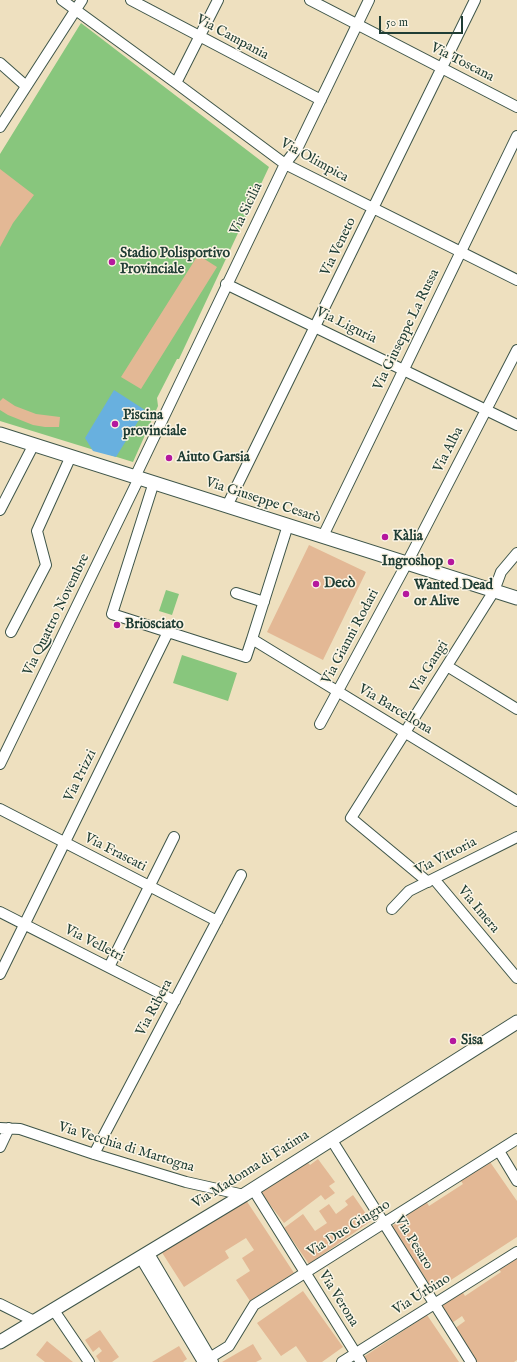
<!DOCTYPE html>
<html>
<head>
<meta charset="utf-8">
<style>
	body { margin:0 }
	#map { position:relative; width:517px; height:1362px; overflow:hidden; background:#eee0bf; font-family:"IM FELL English",serif }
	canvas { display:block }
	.scale { position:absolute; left:379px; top:16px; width:84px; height:18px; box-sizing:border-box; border:2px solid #1f3d34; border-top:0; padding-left:5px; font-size:12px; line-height:14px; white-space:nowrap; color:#1f3d34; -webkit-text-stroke:3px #fcf5e5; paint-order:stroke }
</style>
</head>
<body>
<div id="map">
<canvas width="517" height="1362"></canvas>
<div class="scale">50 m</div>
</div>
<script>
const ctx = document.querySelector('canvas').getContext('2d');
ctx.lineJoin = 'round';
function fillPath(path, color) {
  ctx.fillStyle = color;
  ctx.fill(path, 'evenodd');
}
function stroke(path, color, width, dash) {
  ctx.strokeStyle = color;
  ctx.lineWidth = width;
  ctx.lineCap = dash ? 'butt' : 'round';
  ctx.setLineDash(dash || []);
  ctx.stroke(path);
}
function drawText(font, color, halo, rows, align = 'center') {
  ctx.font = font + ' "IM FELL English",serif';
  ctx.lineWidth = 3;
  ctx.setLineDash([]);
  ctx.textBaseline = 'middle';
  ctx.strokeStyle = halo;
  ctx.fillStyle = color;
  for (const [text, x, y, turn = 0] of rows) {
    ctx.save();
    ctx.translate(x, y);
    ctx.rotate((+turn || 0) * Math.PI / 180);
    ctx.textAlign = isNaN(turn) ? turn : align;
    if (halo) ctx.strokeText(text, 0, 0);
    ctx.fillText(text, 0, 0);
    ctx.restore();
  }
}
fillPath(new Path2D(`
	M81,23l188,144 -90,192h-2l-20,39 1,8 -25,56 -133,-41v-267z
	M166,590l13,4 -7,21 -13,-4z
	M182,655l55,18 -9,28 -55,-18z`), '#88c67d');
fillPath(new Path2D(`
	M114,390l31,20 -29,47 -23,-6 -8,-13z`), '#68b0df');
fillPath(new Path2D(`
	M0,169l34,26 -21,28 -13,24z
	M198,255l19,12 -76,122 -20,-12z
	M3,398l12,8 21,8 24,3 -1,10h-14l-12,-2 -25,-10 -8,-5v-9z
	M309,545l57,27 -43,88 -56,-28z
	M318,1159l17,23 -6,4 6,7 -10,7 -4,-5 -37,28 -23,-30 45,-32 4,4z
	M488,1159l29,42v36l-83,54 -43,-64 35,-26 3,5 34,-22 -4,-6z
	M353,1195l18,26 -62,43 -25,-36 19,-14 12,17 12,-8 -8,-12 10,-7 7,10 12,-9 -3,-4z
	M244,1197l50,76 -44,28 -14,-21 14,-9 -8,-13 12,-8 -8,-12 -21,13 4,7 -45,29 -23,-36z
	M517,1254v106l-3,2h-37l-23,-33 11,-8 -3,-5 -10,7 -12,-17 22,-15 3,5 36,-24 -3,-4z
	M303,1291l40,56 -21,15h-15l-11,-16 -15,10 -24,-33z
	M427,1315l32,47h-94l-3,-4z
	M100,1330l19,27 -7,5h-12l-4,-6 6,-5 -3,-4 -6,5 -8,-12z
	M47,1341l26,21h-28l-9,-7z
	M253,1344l9,15 -6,3h-34z
	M179,1346l8,13 -4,3h-31z`), '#e3b895');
const minor = new Path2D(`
	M62,0l114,83 109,81 232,116
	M131,0l190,100
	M310,0l207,107
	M0,63l26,23
	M176,83l42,-83
	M0,127l82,-127
	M226,284l291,141
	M135,477l150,-313 13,-17 71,-147
	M154,482l-42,132 134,43 6,-18
	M227,506l248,-506
	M0,510l34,-66
	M288,525l-36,114 265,162
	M323,536l194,-400
	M236,593l28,9
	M11,632l35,-67 -9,-34 34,-75
	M447,666l70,43
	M320,724l87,-161 110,-213
	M0,764l139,-286
	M0,809l217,112
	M434,879l83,99
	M428,882l-77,-64 143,-227 7,-19 16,-19
	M392,909l17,-18 108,-54
	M0,912l175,89
	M109,967l65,-130
	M0,974l168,-342
	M0,1128l20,1 74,25 92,28 58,13
	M331,1139l140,223
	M0,1147l9,-19
	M499,1151l18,30
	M94,1154l147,-279
	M253,1189l108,173
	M148,1252l65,110
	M140,1257l63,105
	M0,1304l34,17
	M53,1309l36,53
	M203,1362l26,-16 25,-41 263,-166
	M342,1362l175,-110`);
const tertiary = new Path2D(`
	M0,434l517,164
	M0,1342l244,-147 273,-173`);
stroke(minor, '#3e5549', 12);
stroke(tertiary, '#3e5549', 15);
stroke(minor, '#fff', 10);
stroke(tertiary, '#fff', 13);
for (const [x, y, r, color] of [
	[112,262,4,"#b5179e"],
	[115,424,4,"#b5179e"],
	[169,458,4,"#b5179e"],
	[385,537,4,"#b5179e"],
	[451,562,4,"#b5179e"],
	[316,584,4,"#b5179e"],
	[406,594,4,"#b5179e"],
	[117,625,4,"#b5179e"],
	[453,1041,4,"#b5179e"]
]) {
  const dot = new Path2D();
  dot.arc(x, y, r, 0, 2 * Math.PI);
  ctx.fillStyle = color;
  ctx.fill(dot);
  stroke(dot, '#fcf5e5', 1.5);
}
drawText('14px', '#1f3d34', '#fcf5e5', [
	["Via Campania",232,38,28],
	["Via Toscana",462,63,27],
	["Via Olimpica",314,161,29],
	["Via Sicilia",247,209,-64],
	["Via Veneto",339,247,-64],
	["Via Liguria",346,326,26],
	["Via Giuseppe La Russa",407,330,-64],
	["Via Alba",449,450,-63],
	["Via Giuseppe Cesarò",263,501,18],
	["Via Quattro Novembre",57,615,-64],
	["Via Gianni Rodari",351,637,-62],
	["Via Gangi",430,667,-58],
	["Via Barcellona",395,710,31],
	["Via Prizzi",81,776,-64],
	["Via Frascati",115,853,27],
	["Via Vittoria",446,857,-27],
	["Via Imera",478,910,50],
	["Via Velletri",94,944,27],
	["Via Ribera",155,1008,-62],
	["Via Vecchia di Martogna",126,1148,17],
	["Via Madonna di Fatima",251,1170,-32],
	["Via Due Giugno",349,1229,-32],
	["Via Pesaro",413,1243,58],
	["Via Urbino",422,1295,-32],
	["Via Verona",338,1299,58]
]);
drawText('bold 14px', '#1f3d34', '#fcf5e5', [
	["Stadio Polisportivo",120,254],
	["Provinciale",120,270],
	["Piscina",123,416],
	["provinciale",123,432],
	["Aiuto Garsia",177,458],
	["Kàlia",393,537],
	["Ingroshop",443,562,"right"],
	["Decò",324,584],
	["Wanted Dead",414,586],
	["or Alive",414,602],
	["Briosciato",125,625],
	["Sisa",461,1041]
], 'left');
</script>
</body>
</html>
